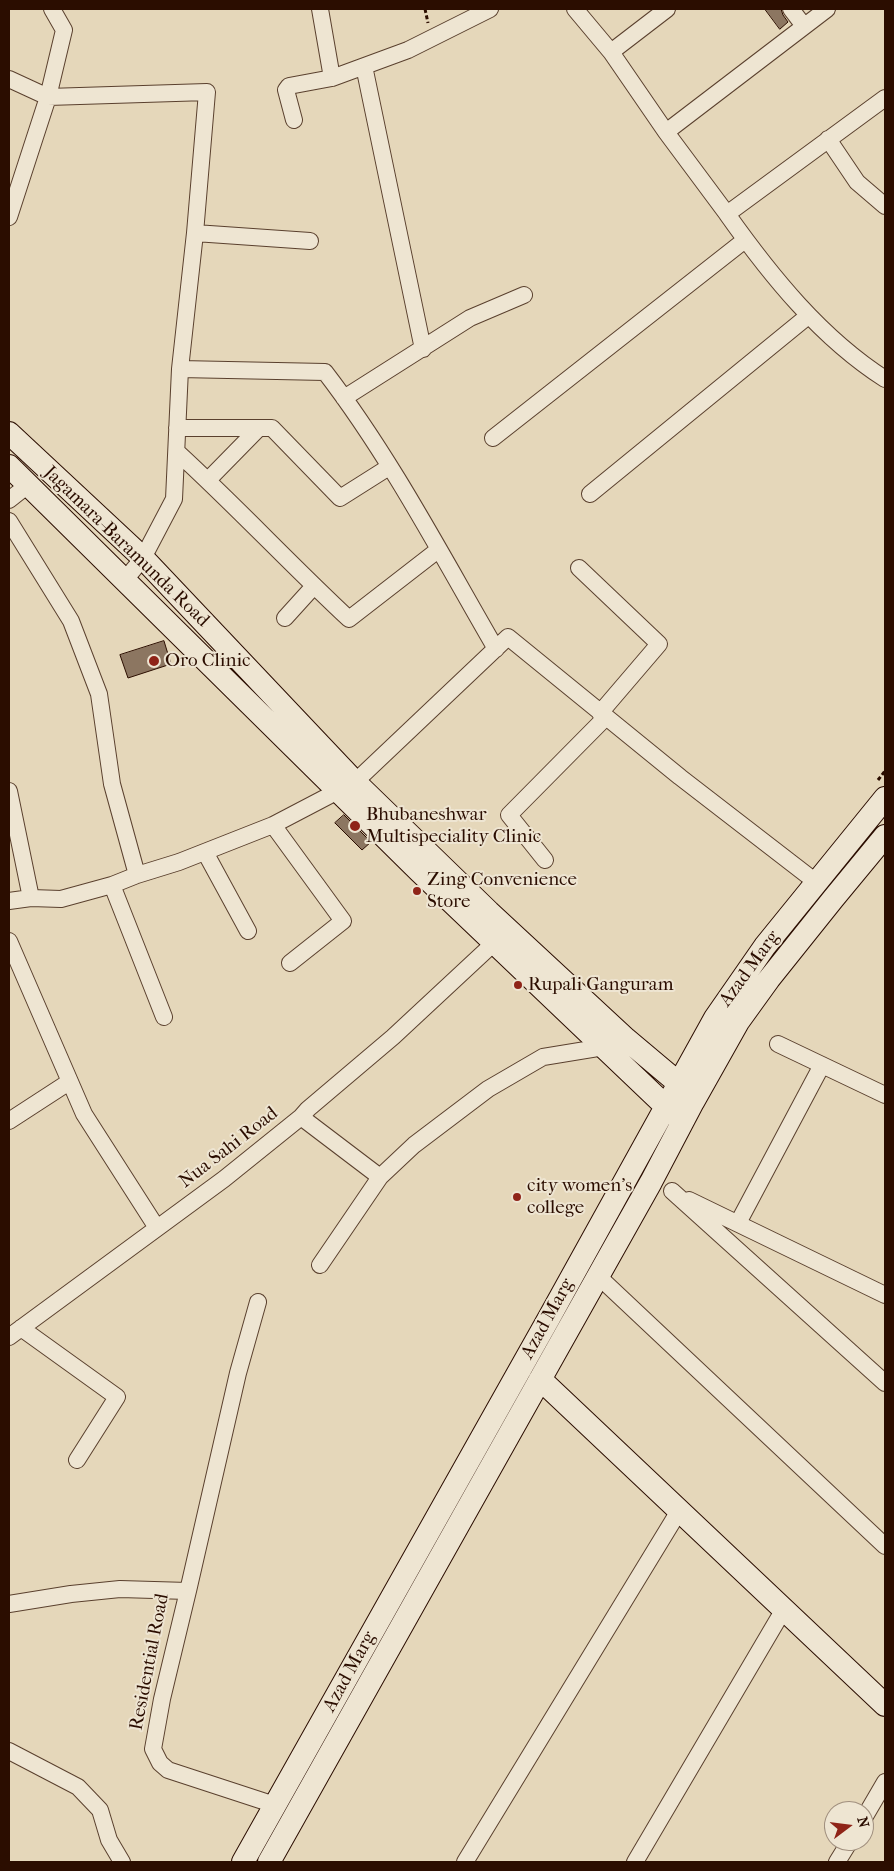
<!DOCTYPE html>
<html>
<head>
<meta charset="utf-8">
<style>
	body { margin:0 }
	#map { position:relative; width:894px; height:1871px; overflow:hidden; background:#e5d7ba; font-family:"IM FELL French Canon",serif }
	canvas { display:block }
	.frame { position:absolute; inset:0; border:10px solid #2b0d00; pointer-events:none }
	.north { position:absolute; left:824px; top:1801px; width:50px; height:50px; box-sizing:border-box; background:#eee5d2; border:1px solid #a08f7e; border-radius:50%; rotate:75deg; font-size:14px; font-weight:700; line-height:20px; text-align:center; color:#2b0d00 }
	.north::after { content:''; display:block; margin:auto; width:18px; height:22px; background:#8f2418; clip-path:polygon(50% 0,100% 100%,50% 72%,0 100%) }
</style>
</head>
<body>
<div id="map">
<canvas width="894" height="1871"></canvas>
<div class="frame"></div>
<div class="north">N</div>
</div>
<script>
const ctx = document.querySelector('canvas').getContext('2d');
ctx.lineJoin = 'round';
function fillPath(path, color) {
  ctx.fillStyle = color;
  ctx.fill(path, 'evenodd');
}
function stroke(path, color, width, dash) {
  ctx.strokeStyle = color;
  ctx.lineWidth = width;
  ctx.lineCap = dash ? 'butt' : 'round';
  ctx.setLineDash(dash || []);
  ctx.stroke(path);
}
function drawText(font, color, halo, rows, align = 'center') {
  ctx.font = font + ' "IM FELL French Canon",serif';
  ctx.lineWidth = 4;
  ctx.setLineDash([]);
  ctx.textBaseline = 'middle';
  ctx.strokeStyle = halo;
  ctx.fillStyle = color;
  for (const [text, x, y, turn = 0] of rows) {
    ctx.save();
    ctx.translate(x, y);
    ctx.rotate((+turn || 0) * Math.PI / 180);
    ctx.textAlign = isNaN(turn) ? turn : align;
    if (halo) ctx.strokeText(text, 0, 0);
    ctx.fillText(text, 0, 0);
    ctx.restore();
  }
}
const building = new Path2D(`
	M765,9h16l2,6 5,7 -8,7z
	M164,641l7,23 -43,14 -8,-23z
	M344,815l27,27 -9,8 -27,-27z`);
fillPath(building, '#8c7661');
stroke(building, '#2b0d00', 1);
const street = new Path2D(`
	M320,9l12,69 76,-28 82,-41
	M575,9l36,43 55,80 161,-123
	M791,9l13,17
	M611,52l56,-43
	M364,66l59,283
	M9,79l39,18 159,-5 -12,141 -15,136
	M294,120l-8,-30 3,-4 43,-8
	M666,132l61,82 158,-116
	M828,139l29,43 28,24
	M727,214c44,62 94,124 158,165
	M9,217l39,-120 16,-67 -12,-21
	M195,233l115,8
	M344,398l126,-80 54,-23
	M177,428h95l68,70 49,-31
	M493,438l252,-198
	M177,452c59,54 113,112 172,167l89,-69
	M208,480l51,-52
	M590,494l218,-178
	M9,500l19,-15
	M9,521l62,100 28,73 13,90 25,91 -25,10 -51,14 -30,-1 -22,3
	M579,568l80,76 -59,69
	M124,581l19,-23 31,-59 6,-130 145,3c66,86 117,184 171,277
	M285,618l29,-32
	M355,782l153,-145 172,140 136,105
	M9,791l22,107
	M273,825l70,96 -53,42
	M205,852l43,79
	M545,860l-36,-45 97,-98
	M137,875l42,-13 94,-37 65,-34
	M112,885l52,132
	M9,941l75,173 73,114
	M778,1044l107,51
	M301,1117l7,-8 85,-72 101,-94
	M9,1121l60,-39
	M672,1191l213,192
	M689,1200l196,95
	M738,1223l84,-158
	M320,1265l60,-88
	M598,1276l287,270
	M21,1328l96,69 -40,63
	M9,1337l215,-158 77,-62 79,60 34,-32 74,-56 55,-32 61,-10
	M188,1591l50,-218 20,-71
	M9,1604l62,-10 49,-5 68,2 -26,108 -9,50 7,14 8,7 107,35
	M9,1751l69,36 22,23 9,30 13,22
	M864,1818l21,-36
	M465,1862l214,-351
	M635,1862l149,-253
	M837,1862l13,-21`);
const secondary = new Path2D(`
	M9,433l134,125 212,224 134,130 137,127 63,53
	M9,466l410,405 257,245
	M540,1379l345,326
	M243,1862l306,-544 166,-300 50,-72 120,-148
	M269,1862l382,-680 42,-80 45,-80 31,-43 64,-80 52,-63`);
stroke(street, '#5a402e', 18);
stroke(secondary, '#2b0d00', 24);
stroke(new Path2D(`
	M425,9l3,14
	M878,780l7,-9`), '#2b0d00', 3, [4, 2.5]);
stroke(street, '#eee5d2', 16);
stroke(secondary, '#eee5d2', 22);
for (const [x, y, r, color] of [
	[154,661,6,"#8f2418"],
	[355,826,6,"#8f2418"],
	[417,891,5,"#8f2418"],
	[518,985,5,"#8f2418"],
	[517,1197,5,"#8f2418"]
]) {
  const dot = new Path2D();
  dot.arc(x, y, r, 0, 2 * Math.PI);
  ctx.fillStyle = color;
  ctx.fill(dot);
  stroke(dot, '#eee5d2', 2);
}
drawText('19px', '#2b0d00', '#eee5d2', [
	["Jagamara-Baramunda Road",126,547,44],
	["Azad Marg",750,969,-54],
	["Nua Sahi Road",229,1148,-38],
	["Azad Marg",548,1319,-61],
	["Residential Road",150,1662,-79],
	["Azad Marg",350,1672,-61]
]);
drawText('19px', '#2b0d00', '#eee5d2', [
	["Oro Clinic",165,661],
	["Bhubaneshwar",366,815],
	["Multispeciality Clinic",366,837],
	["Zing Convenience",427,880],
	["Store",427,902],
	["Rupali Ganguram",528,985],
	["city women's",527,1186],
	["college",527,1208]
], 'left');
</script>
</body>
</html>
